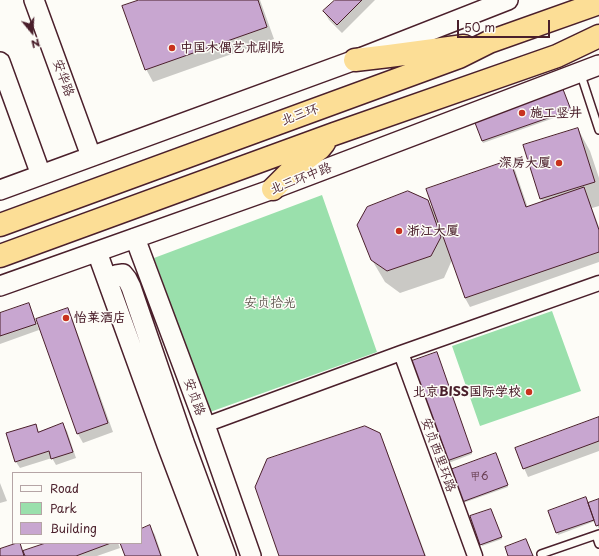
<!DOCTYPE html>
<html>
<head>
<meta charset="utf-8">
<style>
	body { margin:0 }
	#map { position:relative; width:599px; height:556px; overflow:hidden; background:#fdfcf7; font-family:"Playpen Sans",sans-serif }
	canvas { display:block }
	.legend { position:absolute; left:12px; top:472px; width:130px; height:72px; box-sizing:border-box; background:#fdfcf7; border:1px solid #b5a4a5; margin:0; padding:5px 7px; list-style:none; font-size:12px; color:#4a1f2b }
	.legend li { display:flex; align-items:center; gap:8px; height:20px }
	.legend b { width:20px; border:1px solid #b5a4a5 }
	.north { position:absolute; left:12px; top:12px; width:40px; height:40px; -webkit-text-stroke:3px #fdfcf7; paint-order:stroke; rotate:162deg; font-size:11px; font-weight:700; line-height:16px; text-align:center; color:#4a1f2b }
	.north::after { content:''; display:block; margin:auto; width:14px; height:18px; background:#4a1f2b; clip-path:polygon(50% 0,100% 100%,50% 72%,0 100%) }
	.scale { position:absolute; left:457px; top:20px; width:93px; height:18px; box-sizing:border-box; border:2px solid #4a1f2b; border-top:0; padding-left:5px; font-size:12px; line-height:14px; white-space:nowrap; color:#4a1f2b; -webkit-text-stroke:3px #fdfcf7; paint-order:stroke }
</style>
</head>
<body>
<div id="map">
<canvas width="599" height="556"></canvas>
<ul class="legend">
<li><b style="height:5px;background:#fdfcf7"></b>Road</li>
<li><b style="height:11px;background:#9ae0ac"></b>Park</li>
<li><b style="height:11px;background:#c8a6d0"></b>Building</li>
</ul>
<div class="north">N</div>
<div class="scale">50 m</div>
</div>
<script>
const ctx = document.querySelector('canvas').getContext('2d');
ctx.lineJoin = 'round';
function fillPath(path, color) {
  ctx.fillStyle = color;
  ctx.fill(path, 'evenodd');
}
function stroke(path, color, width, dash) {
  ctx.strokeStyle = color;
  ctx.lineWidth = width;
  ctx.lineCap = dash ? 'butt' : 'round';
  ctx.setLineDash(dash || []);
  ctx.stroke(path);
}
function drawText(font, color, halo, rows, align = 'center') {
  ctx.font = font + ' "Playpen Sans","LXGW WenKai TC",sans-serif';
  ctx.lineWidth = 3;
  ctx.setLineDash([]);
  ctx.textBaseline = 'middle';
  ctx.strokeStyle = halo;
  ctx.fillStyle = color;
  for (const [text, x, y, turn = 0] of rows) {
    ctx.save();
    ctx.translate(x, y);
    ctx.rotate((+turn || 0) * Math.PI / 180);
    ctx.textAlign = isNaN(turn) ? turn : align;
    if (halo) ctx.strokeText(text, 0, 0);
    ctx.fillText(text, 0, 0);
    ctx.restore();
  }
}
fillPath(new Path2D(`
	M322,195l55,157 -167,60 -56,-154z
	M552,311l29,80 -101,35 -28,-80z`), '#9ae0ac');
fillPath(new Path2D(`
	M142,0h118l14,39 -121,43 -7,-13z
	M336,0h39l-33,33 -13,-13 -5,-8z
	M561,87l10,25 -88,31 -9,-27z
	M578,129l12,22 9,27v28l-7,2 7,19v35l-129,45 -5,-9 -13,-38 -8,18 -44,15 -15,-11 -13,-22 55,-60 8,13 75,-51 5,8 13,38 15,-6 -2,-3 -17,-53z
	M29,305l3,6 7,19 -39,14v-30z
	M67,309l5,9 41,114 -30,11 -5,-9 -40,-115z
	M437,355l35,99 -26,10z
	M599,418v33l-71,26 -4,-9z
	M35,425l4,7 24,-7 4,6 9,27 -20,7 -4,-7 -32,10 -4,-6 -9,-28z
	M379,434l5,9 42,113h-146z
	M496,456l12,31 -45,16 -1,-1z
	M0,483l7,18 -7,2z
	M599,500v29l-4,-8 -37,14 -9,-24 39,-7z
	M492,511l10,28 -20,7 -11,-29z
	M150,527l5,8 7,21h-36l-5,-13h20v-13z
	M526,540l8,16h-25z
	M19,543l5,9 25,-9h69l2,5 -23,8h-97v-6z`), '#0003');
const building = new Path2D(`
	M139,0h119l9,27 -122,43 -23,-64z
	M335,0h27l-25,25 -14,-14z
	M561,84l10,26 -89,31 -10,-26z
	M578,128l17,54 -55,17 -17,-54z
	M510,160l16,47 58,-20 15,43v22l-134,46 -39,-109z
	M408,191l20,9 13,37 -10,19 -44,15 -16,-11 -14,-35 10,-18z
	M29,303l7,21 -36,12v-23z
	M68,308l40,115 -31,11 -41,-115z
	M437,352l35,100 -28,10 -35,-100z
	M599,417v24l-76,28 -8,-21z
	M63,423l10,29 -22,7 -2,-8 -34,11 -9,-29 30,-9 2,8z
	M365,426l15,7 45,123h-146l-24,-69 12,-28z
	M496,453l12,32 -46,17 -12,-32z
	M586,497l8,23 -38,13 -8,-22z
	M599,499v26l-3,1 -8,-23z
	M491,509l11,28 -22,8 -10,-29z
	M150,525l11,31h-36l-5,-13h21v-14z
	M526,539l7,17h-25l-3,-9z
	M17,543h3l4,13h-24v-7z
	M46,543h65l-35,13h-51l-2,-5z`);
fillPath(building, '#c8a6d0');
stroke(building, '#4a1f2b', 1);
const lane = new Path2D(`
	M580,72l19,58
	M596,535l3,9
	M541,554l58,-20`);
const street = new Path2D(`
	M401,353l74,203
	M205,425l196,-72 198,-70`);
const secondary = new Path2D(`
	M34,0l57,156
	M0,62l41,113
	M0,190l355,-130 153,-60
	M135,238l70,187 46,131
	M97,252l70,193 42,111
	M110,285l2,-6 4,-4 7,-1 4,5 4,8 53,155 42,114
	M0,286l273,-97 326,-124`);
const highway = new Path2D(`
	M355,60l34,-4 75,-10
	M273,189l21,-21 26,-20 4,-5
	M0,225l459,-168 30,-15 110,-39
	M0,256l334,-122 223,-78 42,-20`);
stroke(lane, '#4a1f2b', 10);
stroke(street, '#4a1f2b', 17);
stroke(secondary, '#4a1f2b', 22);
stroke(highway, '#4a1f2b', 25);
stroke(lane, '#fdfcf7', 7);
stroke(street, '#fdfcf7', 14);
stroke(secondary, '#fdfcf7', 19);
stroke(highway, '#fcde96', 22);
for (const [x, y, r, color] of [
	[172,48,4,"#c8321e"],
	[522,113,4,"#c8321e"],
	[559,163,4,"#c8321e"],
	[399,231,4,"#c8321e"],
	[66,318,4,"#c8321e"],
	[529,392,4,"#c8321e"]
]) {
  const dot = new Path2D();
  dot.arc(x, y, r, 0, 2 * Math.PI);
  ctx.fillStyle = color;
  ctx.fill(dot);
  stroke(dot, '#fdfcf7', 1.5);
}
drawText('11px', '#6a4154', null, [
	["甲6",479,477]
]);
drawText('bold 13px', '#4a1f2b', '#fdfcf7', [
	["中国木偶艺术剧院",180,48],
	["施工竖井",530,113],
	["深房大厦",551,163,"right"],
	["浙江大厦",407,231],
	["怡莱酒店",74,318],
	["北京BISS国际学校",521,392,"right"]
], 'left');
drawText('13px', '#4a1f2b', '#fdfcf7', [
	["安华路",63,78,70],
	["北三环",300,115,-20],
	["北三环中路",301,179,-21],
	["安贞路",194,397,70],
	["安贞西里环路",438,455,70]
]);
drawText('13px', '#625952', '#fdfcf7', [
	["安贞拾光",270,303]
]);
</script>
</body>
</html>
